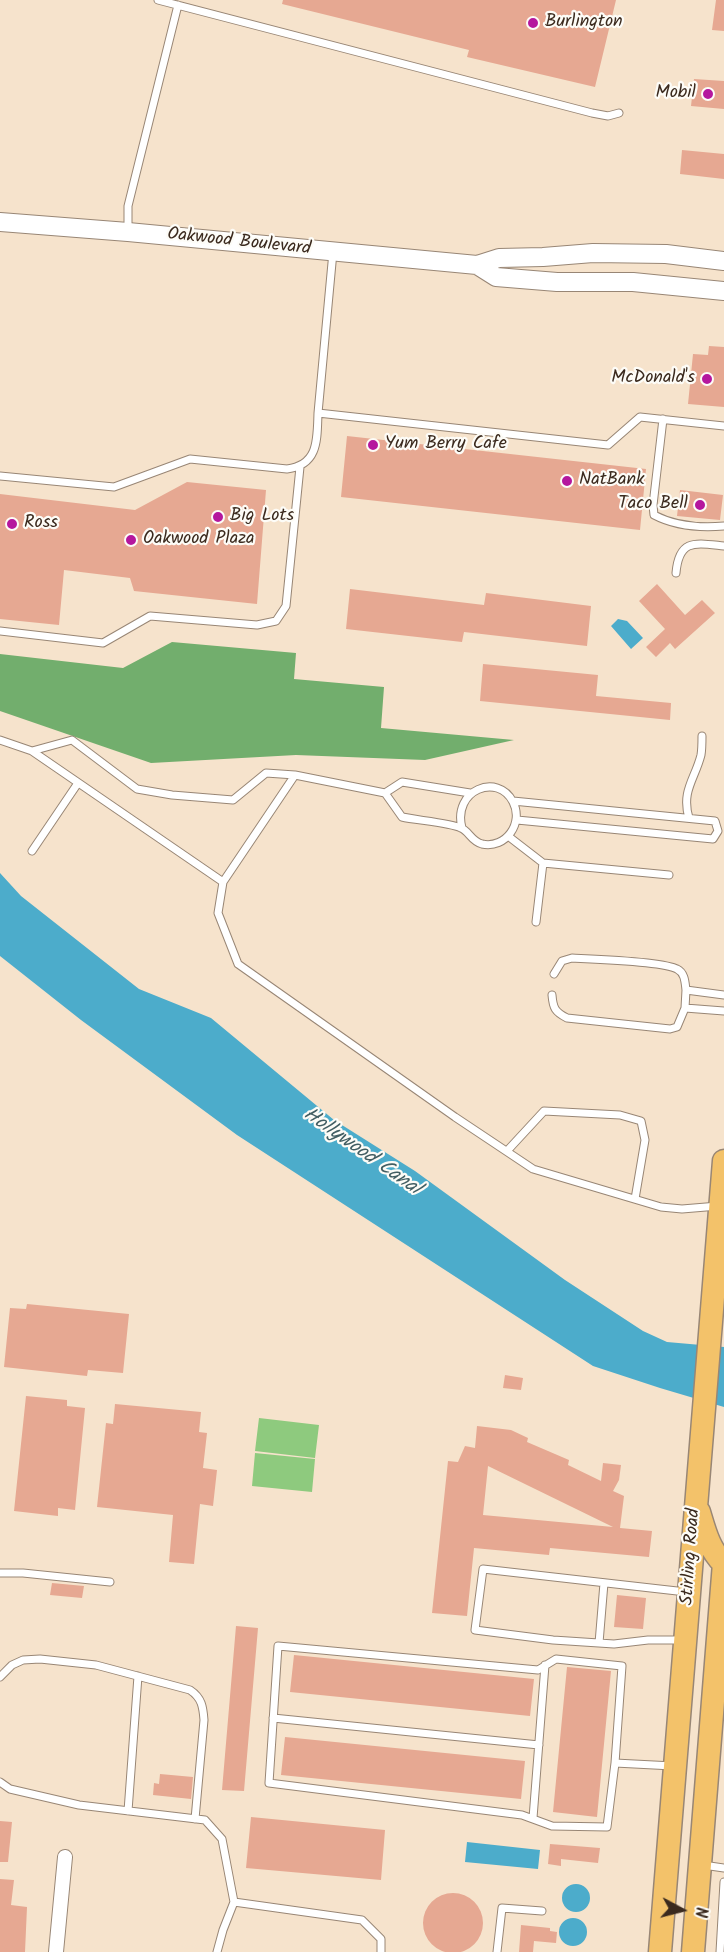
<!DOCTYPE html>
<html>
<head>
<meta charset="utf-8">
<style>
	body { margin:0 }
	#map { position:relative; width:724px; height:1952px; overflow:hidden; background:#f6e3cc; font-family:Kalam,sans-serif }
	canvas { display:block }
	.north { position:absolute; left:652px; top:1880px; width:60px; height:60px; -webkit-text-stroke:4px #fdfcf7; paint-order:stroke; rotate:97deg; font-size:16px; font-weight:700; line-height:24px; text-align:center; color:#3b2a1e }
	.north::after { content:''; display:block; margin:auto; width:21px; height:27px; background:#3b2a1e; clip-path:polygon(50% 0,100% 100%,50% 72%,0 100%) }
</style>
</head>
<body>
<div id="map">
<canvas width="724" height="1952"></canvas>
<div class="north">N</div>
</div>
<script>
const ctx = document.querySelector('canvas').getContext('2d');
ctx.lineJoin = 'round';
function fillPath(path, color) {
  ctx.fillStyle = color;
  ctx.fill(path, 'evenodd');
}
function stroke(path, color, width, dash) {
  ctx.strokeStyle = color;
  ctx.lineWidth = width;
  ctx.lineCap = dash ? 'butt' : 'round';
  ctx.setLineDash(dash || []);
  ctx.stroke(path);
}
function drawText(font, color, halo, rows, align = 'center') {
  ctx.font = font + ' Kalam,sans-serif';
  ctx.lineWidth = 4.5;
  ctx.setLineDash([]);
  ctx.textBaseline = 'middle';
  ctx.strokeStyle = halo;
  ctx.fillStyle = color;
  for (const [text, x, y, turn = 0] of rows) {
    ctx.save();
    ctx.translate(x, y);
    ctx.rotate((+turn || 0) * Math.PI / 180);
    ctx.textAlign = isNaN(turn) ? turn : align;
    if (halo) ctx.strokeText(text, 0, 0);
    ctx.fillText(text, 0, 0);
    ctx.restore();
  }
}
fillPath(new Path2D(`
	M259,1418l60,7 -4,33 -60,-7z
	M255,1453l60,6 -3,33 -60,-6z`), '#8eca7e');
fillPath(new Path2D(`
	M172,642l124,11 -2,26 90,8 -3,41 133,12 -89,20 -129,-5 -145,8 -151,-52v-57l123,14z`), '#72ae6d');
fillPath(new Path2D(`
	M618,619l9,2 16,17 -12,11 -20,-23z
	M0,873l21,23 118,93 72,29 123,102 81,51 150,109 78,51 24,11 57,5v60l-64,-19 -67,-22 -356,-231 -156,-115 -81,-64z
	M467,1842l73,8 -2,19 -73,-7z
	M562 1898a14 14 0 1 1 28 0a14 14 0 1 1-28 0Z
	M559 1932a14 14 0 1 1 28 0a14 14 0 1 1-28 0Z`), '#4caccb');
fillPath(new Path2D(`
	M283,0h333l-21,87 -128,-30 2,-7 -187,-46z
	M716,0h8v31l-12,-1z
	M694,79l30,2v28l-33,-3z
	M682,150l42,4v25l-44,-5z
	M709,346l15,1v60l-36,-3 5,-50 15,1z
	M347,436l299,33 -6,61 -299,-33z
	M187,482l79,8 -9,114 -123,-13 -4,-13 -66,-8 -5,55 -59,-6v-125l135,16z
	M680,490l43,5 -3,25 -43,-4z
	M657,584l28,31 17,-15 13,13 -40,36 -5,-6 -14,14 -10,-10 19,-18 -26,-28z
	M350,589l134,16 2,-12 105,13 -4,40 -123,-14 -2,10 -116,-13z
	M483,664l115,11 -2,21 75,7 -1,17 -190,-19z
	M27,1304l102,10 -6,59 -35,-3 -1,6 -83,-9 6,-59 16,1z
	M505,1375l18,3 -2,12 -18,-2z
	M26,1396l41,4v6l18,2 -10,102 -17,-2v8l-44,-5z
	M115,1404l86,8 -2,20 8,1 -4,35 14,2 -4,36 -13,-2 -6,60 -25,-2 4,-47 -76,-8 9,-84 7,1z
	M477,1426l34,4 17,8 -1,4 42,18 -1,5 33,16 2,-18 18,2 -2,15 -6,11 11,5 -4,32 32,3 -3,26 -99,-9 -1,7 -75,-7 -7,68 -35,-3 16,-152 10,1 7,-16 10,2zM488,1466l125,61 -130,-12z
	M52,1583l32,3 -2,12 -32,-3z
	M617,1595l29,3 -3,31 -29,-2z
	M236,1626l22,2 -14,163 -22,-1z
	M294,1655l240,24 -4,37 -240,-24z
	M567,1667l44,4 -14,146 -44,-5z
	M285,1737l240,24 -4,38 -240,-24z
	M160,1774l33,3 -2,22 -38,-4 1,-12 5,1z
	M251,1817l134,13 -4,50 -135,-12z
	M0,1821l12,1 -4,40h-8z
	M550,1844l50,4 -2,15 -37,-4v7l-13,-2z
	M0,1879l14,1 -3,25 16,2 -2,45h-25z
	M423 1923a30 30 0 1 1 60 0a30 30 0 1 1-60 0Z
	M521,1925l29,3v3l7,1 -1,11 -22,-2 -1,11h-14z`), '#e6a892');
const service = new Path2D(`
	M158,0l434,113 16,3 11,-3
	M128,231v-25l50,-201
	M333,252l-15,161 290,32 32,-28 84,9
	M663,419l-10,86 1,10c21,11 47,13 70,11
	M0,476l114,11 76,-28 97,10c32,-4 30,-30 31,-56
	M676,573c3,-35 20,-30 48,-27
	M0,631l103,12 47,-27 107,9 19,-4 10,-15 14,-139
	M0,740l32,11
	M385,793l-90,-18 -72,107 -5,31 20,51 217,153 78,52 128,38 21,2 36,-3
	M513,801l202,20 3,10 -5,8 -196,-19
	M689,818c-8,-27 6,-39 12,-63 1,-6 1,-13 1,-19
	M462,828c-10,-38 36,-56 51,-26 11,21 -7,47 -31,42 -11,-3 -13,-13 -21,-16 -10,-5 -46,-8 -59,-11l-17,-24 17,-11 68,11
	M508,836l35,27 126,12
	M32,851l46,-68
	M223,882l-191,-131 40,-11 65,49 35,6 61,5 33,-27 29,2
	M536,922l7,-59
	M554,974l8,-13 10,-3c21,1 91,3 105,11 8,4 8,13 9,21l38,5
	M552,995c1,13 3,17 15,23l103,11 7,-2 8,-19 39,3
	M685,1008l1,-18
	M507,1151l37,-40 76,4 21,6 4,19 -10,59
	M0,1573h23l87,9
	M683,1640h-35l-34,4 -61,-4 -78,-10 8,-61 203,23
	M599,1643l5,-60
	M0,1677l12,-12 11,-5 17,-1 56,6 94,25c12,8 13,17 14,30l-9,99
	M273,1718l266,27
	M615,1763l-8,64 -55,-1 -30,-11 -253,-32 9,-137 260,24 18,-11 66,7 -7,97 58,3
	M0,1782l10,7 69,16 126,15 17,19 12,63
	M128,1811l10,-135
	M533,1818l12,-153
	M703,1865l21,3
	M217,1952l6,-22 11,-28 128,18 19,19v13
	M497,1952l5,-44 40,3
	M720,1952l4,-70`);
const minor = new Path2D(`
	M56,1952l9,-95`);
const tertiary = new Path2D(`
	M0,222l128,10 349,33 22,-7 44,-1 50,-4 73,1 58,7
	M477,265l19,12 61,5h76l91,9`);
const primary = new Path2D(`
	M699,1512c6,20 10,37 25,52
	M660,1952l64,-791
	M693,1952l31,-389`);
stroke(service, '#988675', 9);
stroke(minor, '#988675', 16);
stroke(tertiary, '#988675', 20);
stroke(primary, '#988675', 25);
stroke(service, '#fff', 7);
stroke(minor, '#fff', 14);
stroke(tertiary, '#fff', 18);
stroke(primary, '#f3c26a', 22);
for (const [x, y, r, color] of [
	[533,23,6,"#b5179e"],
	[708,94,6,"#b5179e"],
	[707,379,6,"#b5179e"],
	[373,445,6,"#b5179e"],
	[567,481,6,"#b5179e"],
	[700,505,6,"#b5179e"],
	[218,517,6,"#b5179e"],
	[12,524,6,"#b5179e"],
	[131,540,6,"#b5179e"]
]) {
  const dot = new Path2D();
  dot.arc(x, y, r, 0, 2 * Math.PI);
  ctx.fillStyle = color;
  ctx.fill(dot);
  stroke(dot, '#fdfcf7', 2);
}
drawText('18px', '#3b2a1e', '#fdfcf7', [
	["Burlington",545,23],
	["Mobil",696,94,"right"],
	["McDonald's",695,379,"right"],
	["Yum Berry Cafe",385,445],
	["NatBank",579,481],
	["Taco Bell",688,505,"right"],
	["Big Lots",230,517],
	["Ross",24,524],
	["Oakwood Plaza",143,540]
], 'left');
drawText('18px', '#3b2a1e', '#fdfcf7', [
	["Oakwood Boulevard",239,243,6],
	["Stirling Road",692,1557,-86]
]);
drawText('italic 20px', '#425e63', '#fdfcf7', [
	["Hollywood Canal",361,1153,35]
]);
</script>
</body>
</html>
